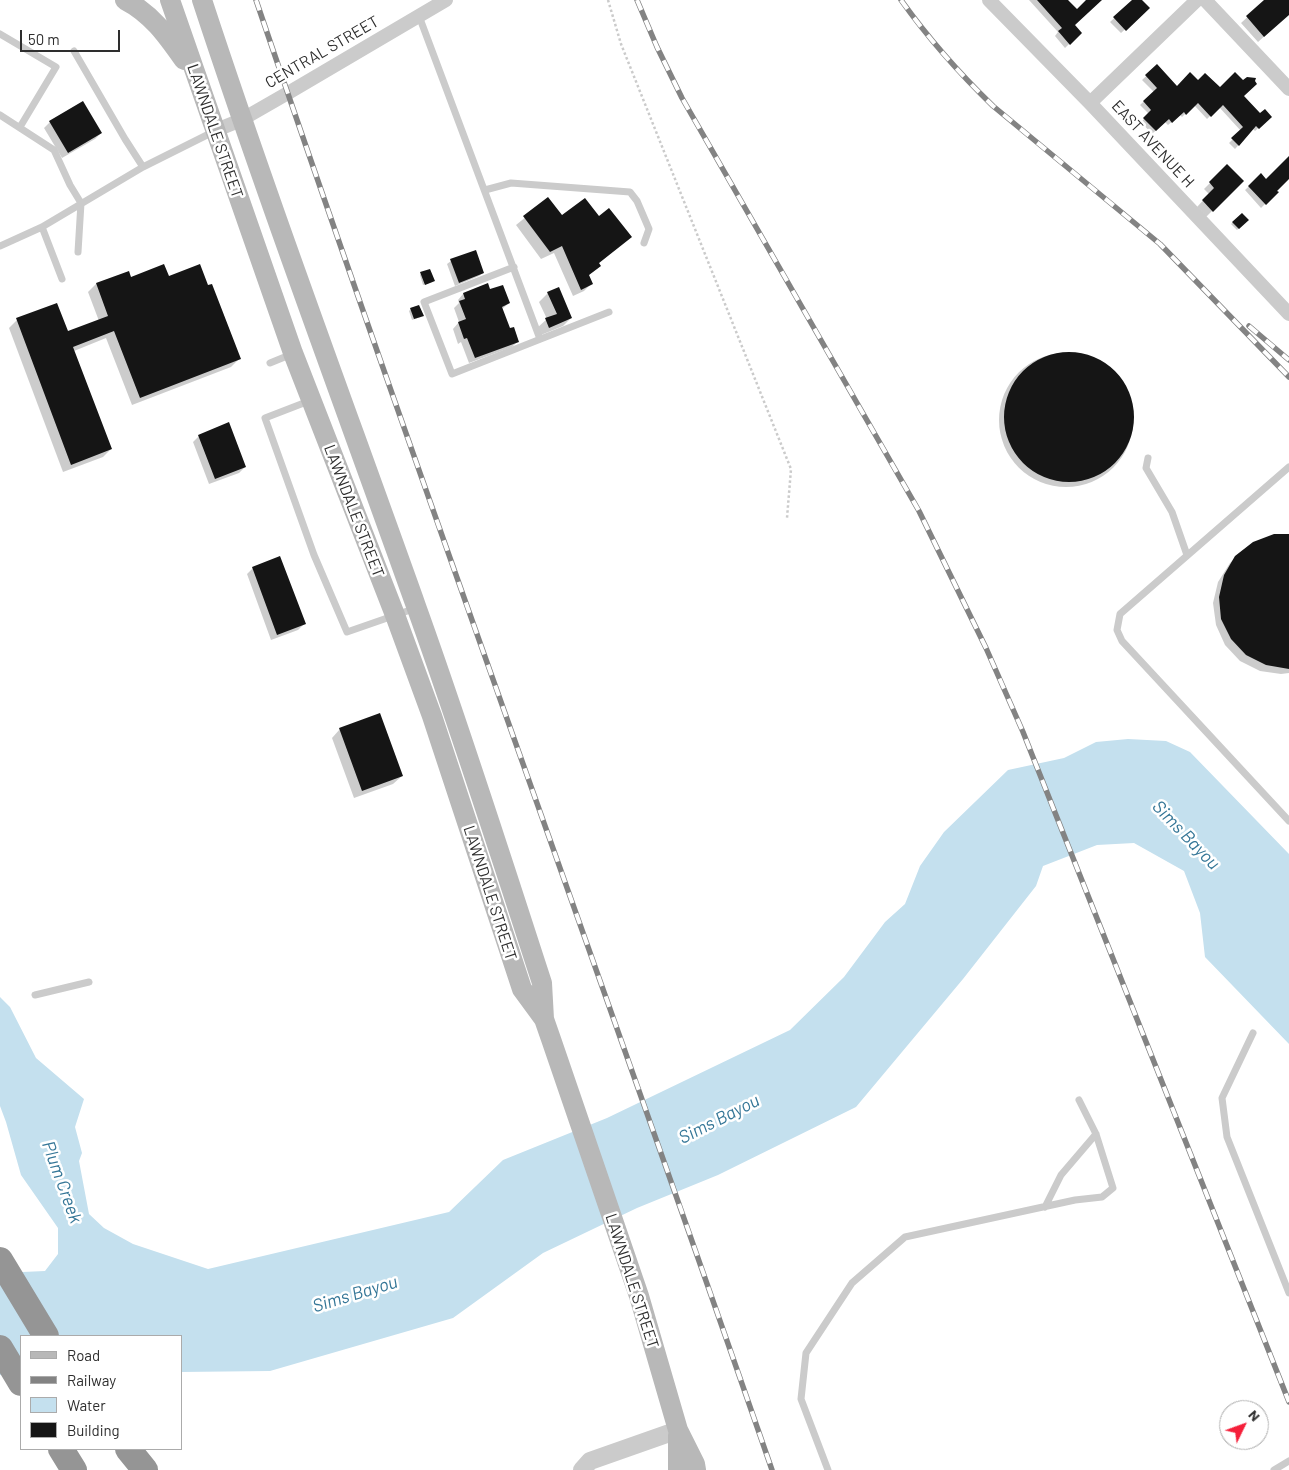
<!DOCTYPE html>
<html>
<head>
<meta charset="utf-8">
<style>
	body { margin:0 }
	#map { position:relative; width:1289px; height:1470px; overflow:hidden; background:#fff; font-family:Barlow,sans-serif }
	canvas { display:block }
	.legend { position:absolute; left:20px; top:1335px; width:162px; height:115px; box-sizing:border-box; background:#fff; border:1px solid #ababab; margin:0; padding:6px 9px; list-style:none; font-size:15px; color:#2e2e2e }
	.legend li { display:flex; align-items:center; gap:10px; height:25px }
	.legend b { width:25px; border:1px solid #ababab }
	.north { position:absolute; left:1219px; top:1400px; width:50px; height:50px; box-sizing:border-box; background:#fff; border:1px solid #ababab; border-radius:50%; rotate:48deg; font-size:14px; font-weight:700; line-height:20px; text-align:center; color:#2e2e2e }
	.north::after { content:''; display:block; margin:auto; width:18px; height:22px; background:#f51f3a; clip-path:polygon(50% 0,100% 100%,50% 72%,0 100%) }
	.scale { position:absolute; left:20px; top:30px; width:100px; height:22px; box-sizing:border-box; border:2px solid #2e2e2e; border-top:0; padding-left:6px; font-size:15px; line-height:18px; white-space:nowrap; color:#2e2e2e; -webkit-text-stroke:4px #fff; paint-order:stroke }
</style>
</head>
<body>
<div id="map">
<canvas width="1289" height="1470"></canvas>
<ul class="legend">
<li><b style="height:6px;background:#b8b8b8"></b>Road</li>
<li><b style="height:6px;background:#838383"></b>Railway</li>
<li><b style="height:14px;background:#c4e0ee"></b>Water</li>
<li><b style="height:14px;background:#151515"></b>Building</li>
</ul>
<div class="north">N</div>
<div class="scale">50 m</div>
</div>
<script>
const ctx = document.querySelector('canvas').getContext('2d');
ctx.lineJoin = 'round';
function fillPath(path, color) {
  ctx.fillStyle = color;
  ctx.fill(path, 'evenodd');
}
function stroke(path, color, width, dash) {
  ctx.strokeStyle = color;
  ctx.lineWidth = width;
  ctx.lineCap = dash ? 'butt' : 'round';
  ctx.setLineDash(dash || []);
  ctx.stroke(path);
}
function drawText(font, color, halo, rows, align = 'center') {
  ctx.font = font + ' Barlow,sans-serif';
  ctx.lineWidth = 5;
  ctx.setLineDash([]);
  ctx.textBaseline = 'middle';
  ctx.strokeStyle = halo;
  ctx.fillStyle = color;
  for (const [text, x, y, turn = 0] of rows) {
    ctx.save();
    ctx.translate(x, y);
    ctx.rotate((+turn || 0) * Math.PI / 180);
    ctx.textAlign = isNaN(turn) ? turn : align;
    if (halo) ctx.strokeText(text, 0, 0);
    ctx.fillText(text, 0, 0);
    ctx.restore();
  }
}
fillPath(new Path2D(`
	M1128,739l38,2 24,11 99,102v190l-84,-87 -5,-44 -16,-42 -50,-28 -37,2 -54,21 -7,20 -73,93 -107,128 -138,68 -81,33 -94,45 -90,65 -183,53 -89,1v-36h-160v39h-21v-102l45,-2 13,-17v-26l-37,-53 -15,-53 -6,-16v-109l10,10 26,51 48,41 -9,28 7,26 -3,8 10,53 15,14 29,16 75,25 241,-57 54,-52 104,-42 183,-88 54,-53 41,-55 20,-18 15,-38 24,-34 64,-62 56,-12 32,-16z`), '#c4e0ee');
fillPath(new Path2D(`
	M1029,0h38l10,11 11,-11h5l-20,26 7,7 -15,15 -10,-12 3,-4z
	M1134,0h6l8,8 -27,25 -11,-11z
	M1266,0h23v14l-31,28 -17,-19z
	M1157,66l20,21 21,-5 44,14 18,19 10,2 -15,14 -2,-2 -18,20 -6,-6 12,-12 -22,-24 -12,12 -13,-14 -12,12 -2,-2 -12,10 -3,-3 -13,12 -11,-12 8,-8 -9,-9 14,-13 -12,-12z
	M50,122l51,11 -6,6 -33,19 -18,-30z
	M1289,157v20l-14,14 2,1 -16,16 -16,-18 16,-15 5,6z
	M1227,166l15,15 -36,36 -9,-10 12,-13 -5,-5z
	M548,199l14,18h37l31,20 -32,27 -10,12 4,7 -8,8 -11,5 -19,-43 -13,6 -25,-34z
	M1242,214l5,6 -10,10 -6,-6z
	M451,261l32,12 -4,3 -24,10 -8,-22z
	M128,272l2,7 38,-1 71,81 -8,8 -99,38 -26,-67 -32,13 37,98 -8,8 -40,15 -54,-144 8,-8 50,13 32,-12 -11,-29 8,-8z
	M421,273l11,9 -9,3 -3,-10z
	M558,288l13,30 -8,8 -22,9 -4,-7 10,-9 -8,-17 9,-9z
	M490,291l19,12 -7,6 7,21 9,11 -6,6 -43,16 -8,-21 -3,2 -5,-15 6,-7 -5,-14 5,-5 -1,-3 5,-6z
	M411,309l10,8 -9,3 -3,-9z
	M999 420a67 67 0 1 1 134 0a67 67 0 1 1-134 0Z
	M199,436l46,31 -6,6 -30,11 -16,-42z
	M1289,535v138l-8,1 -21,-3 -20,-10 -15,-16 -9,-20 -3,-22 5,-21 12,-19 6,-6z
	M253,568l51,56 -6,6 -27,10 -24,-66z
	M340,729l62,47 -9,8 -39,14 -22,-60z`), '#0003');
fillPath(new Path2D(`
	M1037,0h31l9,9 9,-9h16l-27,25 7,8 -12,12 -12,-14 4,-3z
	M1132,0h10l8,8 -24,23 -13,-14z
	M1264,0h25v15l-25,22 -18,-21z
	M1157,64l20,22 13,-14 8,8 7,-7 15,14 15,-15 8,8 4,-3 9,1 -1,3 2,3 -13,12 16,17 5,-4 7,8 -13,12 -3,-3 -17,20 -8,-8 12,-11 -20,-22 -12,12 -13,-14 -12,12 -2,-3 -12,11 -3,-4 -13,12 -13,-13 8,-8 -8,-9 14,-13 -12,-13z
	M83,101l19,32 -34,20 -19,-32z
	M1289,156v23l-12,12 2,1 -13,13 -18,-19 13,-13 5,6z
	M1227,164l17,17 -31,31 -11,-12 12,-12 -5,-6z
	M548,197l14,18 23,-17 14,18 10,-8 23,29 -33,26 2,3 -12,9 4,9 -12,6 -19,-44 -12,6 -27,-36z
	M1242,213l7,7 -10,9 -7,-7z
	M476,250l8,23 -25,10 -9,-24z
	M164,264l5,12 31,-12 8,21 4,-1 29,75 -101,39 -26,-67 -41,16 39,102 -41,16 -55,-147 41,-15 11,28 40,-15 -12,-33 33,-12 2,6z
	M430,269l5,12 -10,4 -5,-13z
	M488,283l2,6 13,-4 7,18 -8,4 8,21 4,-1 5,15 -44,16 -8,-20 -3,1 -6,-17 8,-3 -7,-18 6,-2 -2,-6z
	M559,287l13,31 -23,10 -4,-10 12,-4 -10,-22z
	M419,305l5,11 -10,3 -4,-11z
	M1004 417a65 65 0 1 1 130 0a65 65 0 1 1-130 0Z
	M229,422l17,45 -31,12 -17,-44z
	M1274,534h15v135l-23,-4 -20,-10 -15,-16 -10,-20 -2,-22 5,-22 11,-19 18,-14z
	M280,556l26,68 -29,11 -25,-68z
	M380,713l23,63 -41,15 -23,-63z`), '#151515');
stroke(new Path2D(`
	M608,0l13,44 170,425 -4,49`), '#cbcbcb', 2.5, [2.5, 2.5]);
stroke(new Path2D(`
	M419,16l121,323
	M0,34l56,33 -36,60
	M74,51l51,88 18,28
	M0,115l54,35 16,35 11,18 -3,49
	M485,190l26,-7 119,9 7,9 12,28 -5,14
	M42,227l20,52
	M0,246l42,-19 101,-60 70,-35
	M514,267l-90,35 28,72 157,-62
	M270,363l22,-9
	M309,401l-44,17 49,137 33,77 69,-24
	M1148,458l-2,10 26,44 15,43
	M1289,467l-169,147 -3,16 5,11 167,180
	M35,995l54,-13
	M1253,1033l-31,65 5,39 62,156
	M1045,1207l16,-32 35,-41
	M828,1470l-27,-71 5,-46 46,-70 53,-46 170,-37 27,-3 11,-9 -17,-54 -17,-34
	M1274,1470l15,-9`), '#cbcbcb', 7);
stroke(new Path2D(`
	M989,0l101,103 199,211
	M1205,0l84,89
	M1090,103l107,-103
	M214,131l27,-11 47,-27 158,-93`), '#cbcbcb', 14);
stroke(new Path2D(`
	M582,1470l8,-9 88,-31`), '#cbcbcb', 18);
stroke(new Path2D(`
	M125,0c27,14 42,36 59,60
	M170,0l123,353 102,262 37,101 90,273 22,30 8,23 87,254 39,134 17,34 1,6
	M202,0c67,204 142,404 214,606 45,125 85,251 126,377l2,36
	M678,1470v-35`), '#b8b8b8', 20);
stroke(new Path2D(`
	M0,1260l46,76
	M0,1348l21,35
	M61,1449l13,21
	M128,1449l17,21`), '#959595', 26);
const rail = new Path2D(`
	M256,0c167,492 346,979 516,1470
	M637,0l20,47 25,51 237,413 67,137 37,84 266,670
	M901,0c27,38 58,73 92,106l167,138 129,133
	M1249,326l40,34`);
stroke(rail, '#838383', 5.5);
stroke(rail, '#fff', 4, [11]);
drawText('16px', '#2e2e2e', '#fff', [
	["CENTRAL STREET",322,52,-30],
	["LAWNDALE STREET",215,131,71],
	["EAST AVENUE H",1153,144,47],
	["LAWNDALE STREET",354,511,69],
	["LAWNDALE STREET",490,893,72],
	["LAWNDALE STREET",632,1281,72]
]);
drawText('italic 18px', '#347697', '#fff', [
	["Sims Bayou",1186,835,46],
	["Sims Bayou",719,1119,-27],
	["Plum Creek",62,1182,70],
	["Sims Bayou",355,1294,-17]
]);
</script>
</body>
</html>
